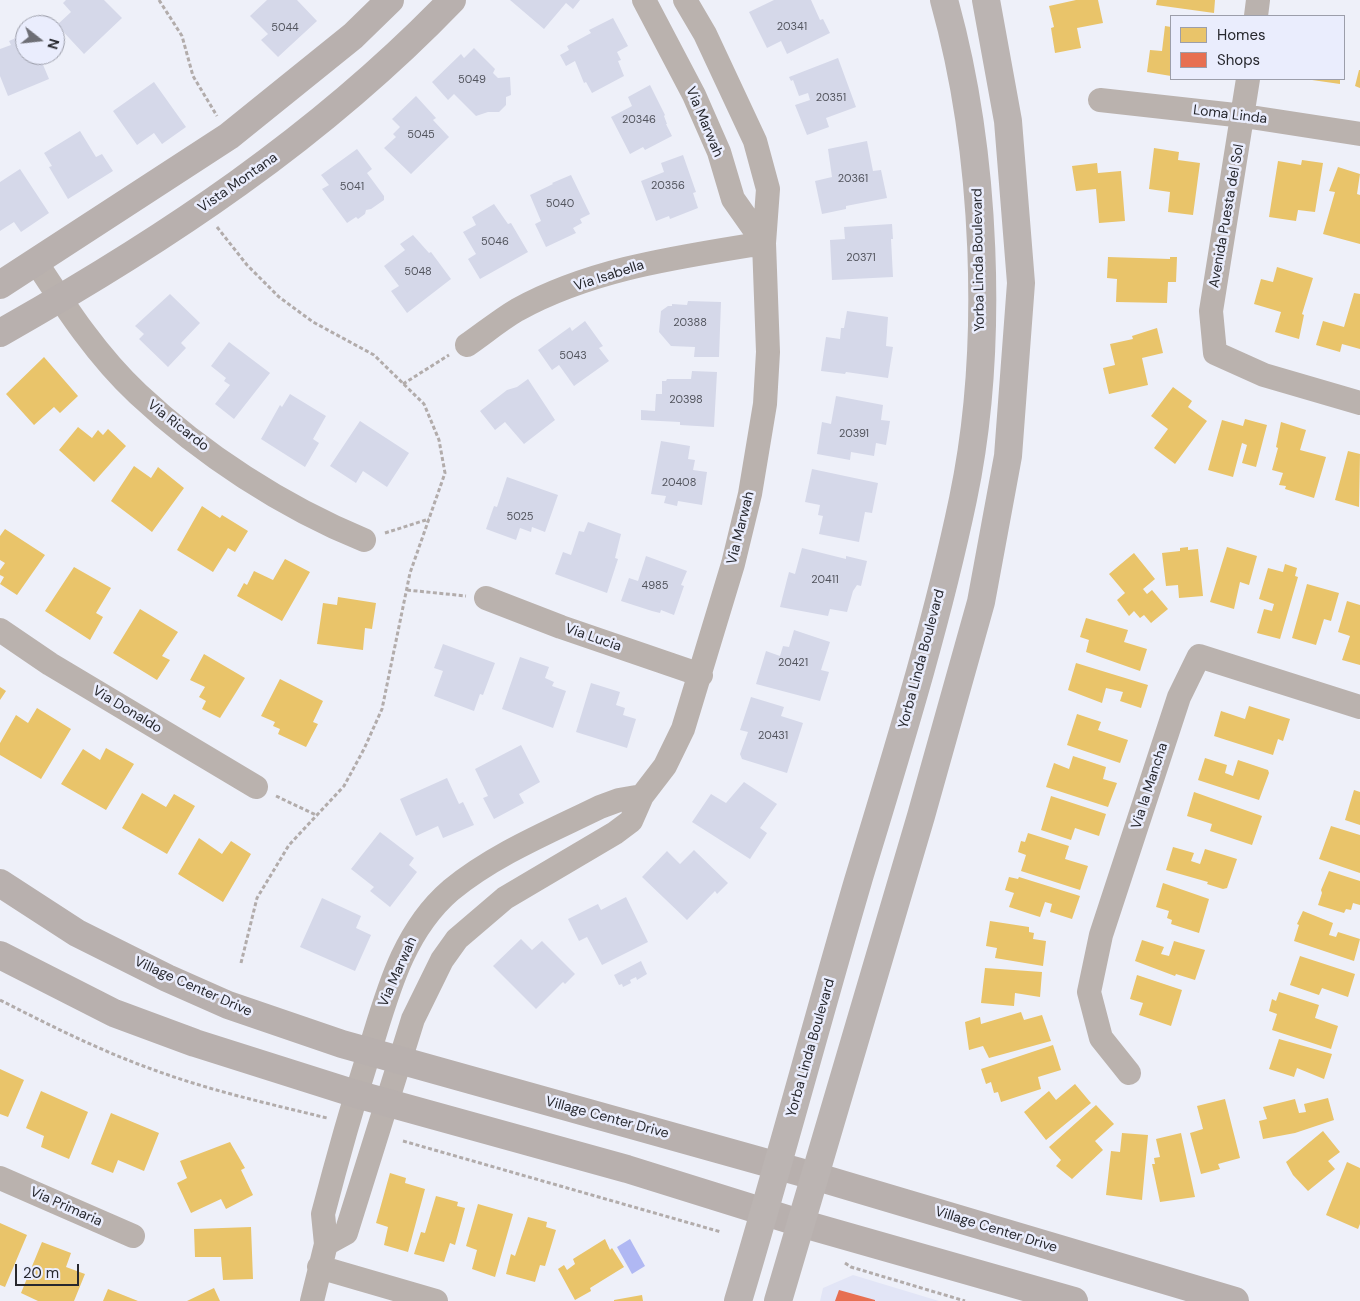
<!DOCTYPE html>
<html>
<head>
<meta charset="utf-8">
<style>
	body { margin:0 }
	#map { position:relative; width:1360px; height:1301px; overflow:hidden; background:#eef0f9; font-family:"DM Sans",sans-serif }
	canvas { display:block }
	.legend { position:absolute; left:1170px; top:15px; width:175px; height:65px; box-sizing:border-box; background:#eaedfd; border:1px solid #9c9eaa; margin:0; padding:6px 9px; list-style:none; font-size:15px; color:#27282e }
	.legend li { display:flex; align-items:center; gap:10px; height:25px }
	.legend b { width:25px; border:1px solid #9c9eaa }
	.north { position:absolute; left:15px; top:15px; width:50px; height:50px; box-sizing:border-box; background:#eaedfd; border:1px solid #9c9eaa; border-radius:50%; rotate:106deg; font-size:14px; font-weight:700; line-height:20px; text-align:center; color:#27282e }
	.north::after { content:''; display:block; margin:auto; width:18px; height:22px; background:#6d6e75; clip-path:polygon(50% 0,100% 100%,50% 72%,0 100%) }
	.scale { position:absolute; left:15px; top:1264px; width:64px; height:22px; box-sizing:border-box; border:2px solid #27282e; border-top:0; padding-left:6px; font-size:15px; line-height:18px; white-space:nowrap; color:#27282e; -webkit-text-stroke:4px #eaedfd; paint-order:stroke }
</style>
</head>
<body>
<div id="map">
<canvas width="1360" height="1301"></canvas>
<ul class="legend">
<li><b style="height:14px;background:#e9c46a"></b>Homes</li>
<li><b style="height:14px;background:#e76f51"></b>Shops</li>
</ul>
<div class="north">N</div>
<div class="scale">20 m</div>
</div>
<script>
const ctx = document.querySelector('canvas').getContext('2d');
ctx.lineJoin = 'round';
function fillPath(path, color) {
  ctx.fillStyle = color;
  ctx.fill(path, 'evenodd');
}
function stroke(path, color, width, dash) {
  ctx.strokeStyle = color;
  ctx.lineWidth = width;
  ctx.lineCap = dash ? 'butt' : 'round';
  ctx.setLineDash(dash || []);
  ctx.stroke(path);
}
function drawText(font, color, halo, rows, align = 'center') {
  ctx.font = font + ' "DM Sans",sans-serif';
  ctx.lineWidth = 5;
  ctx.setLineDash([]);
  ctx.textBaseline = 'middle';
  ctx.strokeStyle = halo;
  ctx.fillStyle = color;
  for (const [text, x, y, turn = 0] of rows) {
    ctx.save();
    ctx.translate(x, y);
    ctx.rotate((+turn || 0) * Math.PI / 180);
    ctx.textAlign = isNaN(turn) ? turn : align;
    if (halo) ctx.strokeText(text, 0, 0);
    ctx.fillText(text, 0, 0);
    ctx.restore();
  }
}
fillPath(new Path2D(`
	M853,1275l86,26h-119l3,-13z`), '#e2e5f6');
fillPath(new Path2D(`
	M630,1239l15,27 -13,8 -15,-27z`), '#b0b8f3');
fillPath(new Path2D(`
	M1076,0h22l5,23 -26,5 4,20 -26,5 -4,-25 3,-1 -5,-21z
	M1157,0h58l-1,13 -58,-8z
	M1165,26l6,1v49l-24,-4 3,-22 12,1z
	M1359,70h1v18l-5,-2z
	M1312,79h28v5l-28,-4z
	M1154,148l25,4 -1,8 22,3 -7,52 -25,-3 2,-20 -21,-3z
	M1302,160l21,3 -8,49 -17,-2 -2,11 -27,-4 9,-56 23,4z
	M1097,163l1,10 23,-2 4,50 -26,2 -3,-34 -20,2 -4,-25z
	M1338,167l22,7 -3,20 3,1v49l-37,-10 12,-42 -6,-1z
	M1108,257l62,2v-2h7l-1,25h-8l-1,21 -51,-1 1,-23 -10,-1z
	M1277,267l36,11 -11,36 2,1 -5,24 -24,-7 6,-20 -27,-8 7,-25 12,3z
	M1354,293l6,1v55l-18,-5 -2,8 -24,-7 7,-24 21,6z
	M1157,328l6,25 -21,5 6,27 -39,9 -6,-26 12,-3 -5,-21 23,-5 -1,-3z
	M44,357l34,39 -18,17 -6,-6 -20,18 -28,-31z
	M1173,387l19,14 -4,6 19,14 -32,43 -21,-16 14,-19 -17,-13z
	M1245,419l22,6 -11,42 -14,-4 5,-18 -5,-2 -9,34 -25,-7 14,-50 21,6z
	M1281,422l25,8 -6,20 26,7 -12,41 -29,-9 1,-3 -7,-1 4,-12 -11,-3 6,-22 -2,-1z
	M78,427l14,11 6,-8 5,5 5,-6 18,17 -32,36 -35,-32z
	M1348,451l12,3 -1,53 -24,-7z
	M134,466l17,12 7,-11 26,21 -32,44 -41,-31z
	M202,506l18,12 2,-3 26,16 -13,21 -7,-4 -15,24 -36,-22z
	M5,529l40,26 -28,40 -17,-11 4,-7 -4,-2v-5l5,-7 -5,-3v-24z
	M1188,547v3l10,-1 5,47 -24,2 -1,-13 -12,1 -4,-33 18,-2v-3z
	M1227,547l30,9 -8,29 -9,-3 -6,27 -24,-7z
	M1134,553l21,26 -12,10 4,5 5,-4 16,19 -17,14 -7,-8 -4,3 -6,-7 -5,5 -12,-16 8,-7 -16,-19z
	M285,559l25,13 -28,49 -45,-25 7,-13 3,2 7,-14 19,9z
	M1285,564l12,4 -2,8 3,1 -18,62 -23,-6 7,-24 8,2 2,-7 -15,-5 9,-31 15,4z
	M74,567l37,21 -15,25 7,4 -13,23 -45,-29z
	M1307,584l32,9 -8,28 -7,-2 -8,26 -24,-7z
	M338,597l38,6 -4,26 -7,-1 -2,22 -46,-6 6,-41 14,2z
	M1347,601l13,4v60l-18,-5 8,-24 -12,-4z
	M140,609l38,23 -16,24 8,4 -13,20 -44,-27z
	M1086,618l42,12 -4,12 23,7 -7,22 -54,-19 3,-12 -9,-3z
	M204,654l41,24 -25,40 -18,-9 4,-8 -7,-4 6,-10 -15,-7z
	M1076,663l72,22 -7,23 -21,-7 3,-9 -17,-4 -4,15 -34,-13z
	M280,679l43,22 -10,21 5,2 -12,23 -28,-13 2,-5 -7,-3 2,-4 -14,-6z
	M0,687l6,4 -6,9z
	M1249,706l41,13 -7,22 -5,-2 -5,16 -59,-19 7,-25 24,8z
	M37,708l34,21 -30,50 -41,-24v-12l16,-28 12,8z
	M1077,714l24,8 -3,8 30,10 -8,23 -53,-18z
	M106,748l28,16 -28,46 -45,-26 22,-35 17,11z
	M1073,756l33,11 -3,12 14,4 -9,24 -62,-20 8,-24 15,6z
	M1205,758l22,7 -2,8 8,3 5,-16 30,10 1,3 -10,27 -61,-20z
	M1354,790l6,2v33l-15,-5z
	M1194,792l68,24 -10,29 -42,-14 2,-7 -25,-8z
	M142,793l24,14 8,-13 21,12 -28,48 -45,-26z
	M1051,796l55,18 -7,22 -24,-8 -4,12 -30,-10z
	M1331,826l29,9v38l-41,-14z
	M1028,833l41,13 -4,13 23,7 -8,24 -59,-19 5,-16 -8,-3 3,-11 4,1z
	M199,838l23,16 9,-13 20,13 -28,48 -45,-28z
	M1173,847l21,6 -3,8 9,3 5,-15 32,10 -10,29 -4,1 -16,-5 1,-2 -42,-12z
	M1329,871l31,10v24l-7,-2 -2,7 -5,-1 -2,4 -26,-8 4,-12 -1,-3z
	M1009,877l9,2 1,-2 61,19 -8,23 -22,-7 2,-8 -7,-2 -5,15 -31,-10 5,-14 -9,-3z
	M1163,883l46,16 -10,34 -28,-9 1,-4 -5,-2 2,-7 -13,-4z
	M1303,911l30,12 -4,12 7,2 2,-5 22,7 -6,22 -60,-20 5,-16 -2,-1z
	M990,921l39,6v5l5,1 -1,6 13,2 -3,25 -48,-8 2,-10 -11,-2z
	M1142,940l22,7 -3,7 8,2 5,-15 31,9 -10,30 -19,-6 -1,2 -40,-15z
	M1300,956l55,18 -7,23 -26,-9 -3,7 -29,-10z
	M985,968l57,4 -2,25 -25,-4 -1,13 -33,-3z
	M1137,975l45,15 -11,36 -32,-11 4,-12 -13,-4z
	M1279,992l40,13 -4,13 23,8 -7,23 -59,-19 5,-16 -8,-3 3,-12 4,2z
	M1021,1012l3,8 18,-5 9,26 -62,17 -6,-12 -14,4 -4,-28 15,-5 1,7z
	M1279,1039l53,15 -8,25 -27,-11 -3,9 -25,-8z
	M1053,1045l8,25 -23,7 3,12 -40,13 -3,-10 -4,1 -3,-11 -5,2 -5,-15z
	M0,1069l24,11 -16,37 -8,-3z
	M1075,1084l16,19 -45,37 -22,-28 25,-21 7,9z
	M41,1091l47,21 -19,47 -28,-12 3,-11 -18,-8z
	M1328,1098l6,22 -39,13 -32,6 -4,-18 8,-2 -4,-12 32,-8 4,14 7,-1 -2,-8z
	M1225,1099l15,59 -22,6 2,5 -19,5 -11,-41 13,-4 -6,-23z
	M1096,1105l18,19 -19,17 8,9 -31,29 -16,-13 5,-6 -12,-13z
	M111,1113l48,20 -15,38 -26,-11 -5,13 -22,-9z
	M1323,1131l17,21 -12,9 7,8 -27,22 -15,-16 -7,-13z
	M1122,1133l26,2 -6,65 -36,-5 5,-44 9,1z
	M1181,1133l14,64 -35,5 -8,-38h3l-1,-6 6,-1 -4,-18z
	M230,1142l15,26 -4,2 12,25 -27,14 -5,-10 -30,14 -14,-30 10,-5 -7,-17z
	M1347,1162l13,6v56l-2,5 -32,-14z
	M390,1173l16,5 -1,5 20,6 -17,63 -24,-7 4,-18 -12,-4z
	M436,1196l22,6 -1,4 8,2 -10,37 -5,-2 -6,19 -30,-8 7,-22 4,1z
	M478,1204l35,10 -18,63 -23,-8 5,-19 -11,-4z
	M528,1217l19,5 -1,5 10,3 -11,36 -5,-1 -5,17 -29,-8 5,-20 4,2z
	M0,1223l27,12 -22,52 -5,-2z
	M251,1227l2,52 -30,1 -2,-23h-26l-1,-28z
	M605,1239l5,11 2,-2 12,19 -34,21 1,3 -16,9 -17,-31 6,-4 3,5 8,-6 -2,-5z
	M42,1242l29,11 -5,14 19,7 -11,27h-36l-17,-8z
	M214,1288l6,13h-33z
	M108,1289l30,12h-35z
	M642,1295l1,6h-29v-1z`), '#e9c46a');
fillPath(new Path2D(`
	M839,1290l36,10v1h-40z`), '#e76f51');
fillPath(new Path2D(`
	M66,0h38l18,18 -38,36 -27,-29 14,-13 -8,-9z
	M267,0h30l20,21 -39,36 -17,-17 7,-6 -18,-18z
	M510,0h70l-7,9 -7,-6 -22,26z
	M774,0h37l9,20 3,-1 7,14 -43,21 -6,-13 -14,7 -18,-36z
	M613,18l15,28 -11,6 4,8 -3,1 6,15 -32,17 -6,-11 -2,1 -9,-22 -9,5 -6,-11 9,-5 -2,-4 24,-13 -2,-3z
	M25,34v21h14l10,24 -41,17 -8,-20v-27l11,-4 -2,-4z
	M474,48l21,21 -2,4 5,5 12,-1 1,18 -5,2v8l-7,7h-11l-12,4 -22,-22 -6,6 -16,-18 29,-28 3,4z
	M838,58l18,49 -30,11 3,9 -22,8 -12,-30 15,-5 -2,-7 -9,3 -6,-16 -2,1 -2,-4z
	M154,82l32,45 -24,17 -8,-11 -17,12 -24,-34z
	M650,85l15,30 -1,1 3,8h-1l6,12 -27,14 -2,-3 -13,7 -19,-37 21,-11 -4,-9z
	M416,96l20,22 -3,2 16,17 -38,37 -27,-26 12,-11 -3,-3 7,-7 -8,-8z
	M80,131l16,26 6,-3 11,17 -45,28 -19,-32 3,-1 -8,-13z
	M867,141l6,30 8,-1 6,28 -41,8v3l-24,5 -7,-33 17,-4 -4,-28z
	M357,149l15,20 -5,4 17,23v4l-13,9 -5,1 -1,4 -7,5 -2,-2 -9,6 -25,-34 7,-4 -8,-10z
	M683,155l13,37 -3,1 5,15 -28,11 -1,-3 -13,5 -15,-40 23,-9 -3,-9z
	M20,169l29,44 -28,19 -7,-10 -14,9v-49z
	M571,175l19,39 -10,5 2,4 -9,5 3,5 -30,14 -11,-23 6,-3 -11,-26 23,-11 -1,-1z
	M494,204l14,20 3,-1 17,29 -48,27 -12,-20 8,-5 -13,-22 13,-7 -4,-8z
	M892,224l1,15h-2l2,38 -61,3 -2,-40 15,-1 -1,-12z
	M413,235l16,18 2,-1 20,27 -44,34 -16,-22 8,-5 -15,-20 21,-16 -5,-6z
	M170,294l30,29 -19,20 5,5 -18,19 -29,-28 5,-5 -9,-8z
	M688,301l33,1 -2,55h-25l1,-10 -24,-1 -12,-14 2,-21 7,-5h4v-2l15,1z
	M847,311l41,6 -2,29 7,1 -5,31 -42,-6 -1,2 -24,-3 5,-34 14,2 1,-11h3z
	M585,321l18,25 -4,2 10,13 -35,25 -15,-21 -7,5 -14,-20 32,-23 2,4z
	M229,342l41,31 -36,46 -19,-15 15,-19 -6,-4 2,-3 -15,-12z
	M692,371l25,1 -3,55 -34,-2v-3l-39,-2v-10l14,1 1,-17h6v-13h4l1,-2h24z
	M528,379l27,41 -31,24 -19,-22 -10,8 -15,-19 27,-21 10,-3z
	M290,394l36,22 -13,23 6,4 -14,24 -44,-28 19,-34 2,2z
	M836,396l47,9 -2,15 9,1 -4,24 -10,-2 -2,13 -23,-4 -1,8 -33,-6 5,-32 9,2z
	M360,421l49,32 -22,34 -24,-16 -7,12 -26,-17z
	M661,441l29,5 -2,13 7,1 -2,10 14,2 -5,33 -24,-4 -1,5 -13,-3 2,-7 -15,-2z
	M812,469l66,14 -6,30 -7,-1 -6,30 -40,-8 4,-18 -5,-1 2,-10 -15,-3z
	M507,477l51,18 -13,37 -13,-5 -1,5 -11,-4 -4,12 -30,-11 8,-23 3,1z
	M588,522l33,12 -6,24 3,1 -11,34 -52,-19 8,-22 8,3 8,-24 5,1z
	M802,548l44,11v-3l21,5 -6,25 -4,-1 -4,6 -6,21 -17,-3 -2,7 -48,-9 9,-35 6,2z
	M646,556l41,15 -6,14 3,1 -10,29 -13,-5 -1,3 -8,-2 -31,-10 8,-23 9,3z
	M794,630l36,12 -9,28 8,2 -9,29 -64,-17 10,-33 14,5 3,-10 6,1z
	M443,644l52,19 -12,32 -3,-1 -6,17 -40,-15 9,-25 -9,-3z
	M520,657l29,10 -4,11 9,4 -2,4 14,5 -13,37 -51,-19z
	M591,683l29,9 -4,13 9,3 -2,7 13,4 -9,29 -51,-16z
	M751,697l33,10 -3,9 22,7 -16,50 -45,-14 -2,-5 8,-22 -8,-2z
	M521,745l19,37 -21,12 5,9 -30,16 -11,-21 5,-2 -13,-27z
	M447,778l12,26 4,-2 11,23 -31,13 -5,-12 -22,10 -16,-37z
	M744,782l33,22 -17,24 7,5 -17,26 -58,-37 19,-28 15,9z
	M380,832l34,26 -5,7 8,7 -27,35 -20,-16 4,-4 -23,-18z
	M694,850l34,33 -11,11 -2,-3 -28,29 -45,-43 25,-26 13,13z
	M626,897l22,45 -46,23 -15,-28 -8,4 -11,-22 30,-15 3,6z
	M322,898l39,18 -5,12 15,7 -16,36 -55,-24z
	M521,939l11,11 10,-9 33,33 -10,10 -2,-2 -27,27 -43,-43z
	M641,961l6,13 -10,6 -1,-3 -6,3 1,3 -8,4 -1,-3 -3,1 -5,-10z`), '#d5d8e9');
stroke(new Path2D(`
	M159,0l23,36 11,40 24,40
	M217,227l30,38 32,32 34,25 61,33 50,49 15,36 6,33 -35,100 -28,136 -18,40 -20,37 -55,59 -32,53 -16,65
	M403,384l46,-29
	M385,533l44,-14
	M407,590l59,6
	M276,796l40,19
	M0,1000c51,26 103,52 157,71 55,20 113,33 170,47
	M403,1141l318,91
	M845,1263l6,4 114,34`), '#b2acab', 3, [4, 2.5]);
stroke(new Path2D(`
	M644,0l50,95 25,57 14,47 31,44
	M1256,16l2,-16
	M1248,79l-37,232 4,42 49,22 96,28
	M1100,100l144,16 116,18
	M36,262c30,46 61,94 102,132 64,60 145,113 226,146
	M467,345c16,-11 33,-25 50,-35 76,-42 163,-53 247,-67
	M486,598l75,29 140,48
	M0,630l50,34 206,123
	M1129,1073l-28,-35 -12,-46 12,-57 78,-238 20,-41 161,51
	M0,1178l133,58
	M326,1244l20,-11 67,-214 29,-59 15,-21 48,-41 110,-65 16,-12 11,-25 23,-30 18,-37 50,-165 17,-70 15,-90 3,-52 -4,-109 4,-54 -13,-48 -50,-107 -20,-34
	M319,1267l117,34
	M312,1301l14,-57 -3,-30c14,-54 29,-107 46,-161 18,-58 33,-121 82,-163 44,-36 98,-58 149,-83l19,-7 23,-4`), '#bab2ae', 24);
stroke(new Path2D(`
	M0,285l229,-149 124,-100 37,-36
	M0,333c165,-93 320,-196 452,-333
	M0,883l77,50 90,45 61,27 114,39 472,132 421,125
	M0,955l114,58 81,30 161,51 271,75 173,54 274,78`), '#b8b0ae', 28);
stroke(new Path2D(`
	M738,1301c42,-140 79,-280 120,-420 38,-126 78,-253 105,-382 32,-153 23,-349 -19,-499
	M778,1301l143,-485 60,-214 27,-146 13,-173 -13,-162 -22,-121`), '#bbb4b2', 28);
drawText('11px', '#52545d', null, [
	["20341",792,27],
	["5044",285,28],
	["5049",472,80],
	["20351",831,98],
	["20346",639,120],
	["5045",421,135],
	["20361",853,179],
	["20356",668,186],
	["5041",352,187],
	["5040",560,204],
	["5046",495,242],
	["20371",861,258],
	["5048",418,272],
	["20388",690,323],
	["5043",573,356],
	["20398",686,400],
	["20391",854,434],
	["20408",679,483],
	["5025",520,517],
	["20411",825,580],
	["4985",655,586],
	["20421",793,663],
	["20431",773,736]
]);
drawText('14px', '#27282e', '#eaedfd', [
	["Loma Linda",1230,115,7],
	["Via Marwah",704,122,67],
	["Vista Montana",238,183,-35],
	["Avenida Puesta del Sol",1227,216,-80],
	["Yorba Linda Boulevard",979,260,-91],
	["Via Isabella",609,276,-18],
	["Via Ricardo",178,426,38],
	["Via Marwah",741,528,-76],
	["Via Lucia",593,638,19],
	["Yorba Linda Boulevard",922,659,-75],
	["Via Donaldo",127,710,31],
	["Via la Mancha",1150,786,-72],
	["Via Marwah",398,972,-66],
	["Village Center Drive",193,987,24],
	["Yorba Linda Boulevard",811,1048,-74],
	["Village Center Drive",607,1118,15],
	["Via Primaria",66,1207,24],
	["Village Center Drive",996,1230,17]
]);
</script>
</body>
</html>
